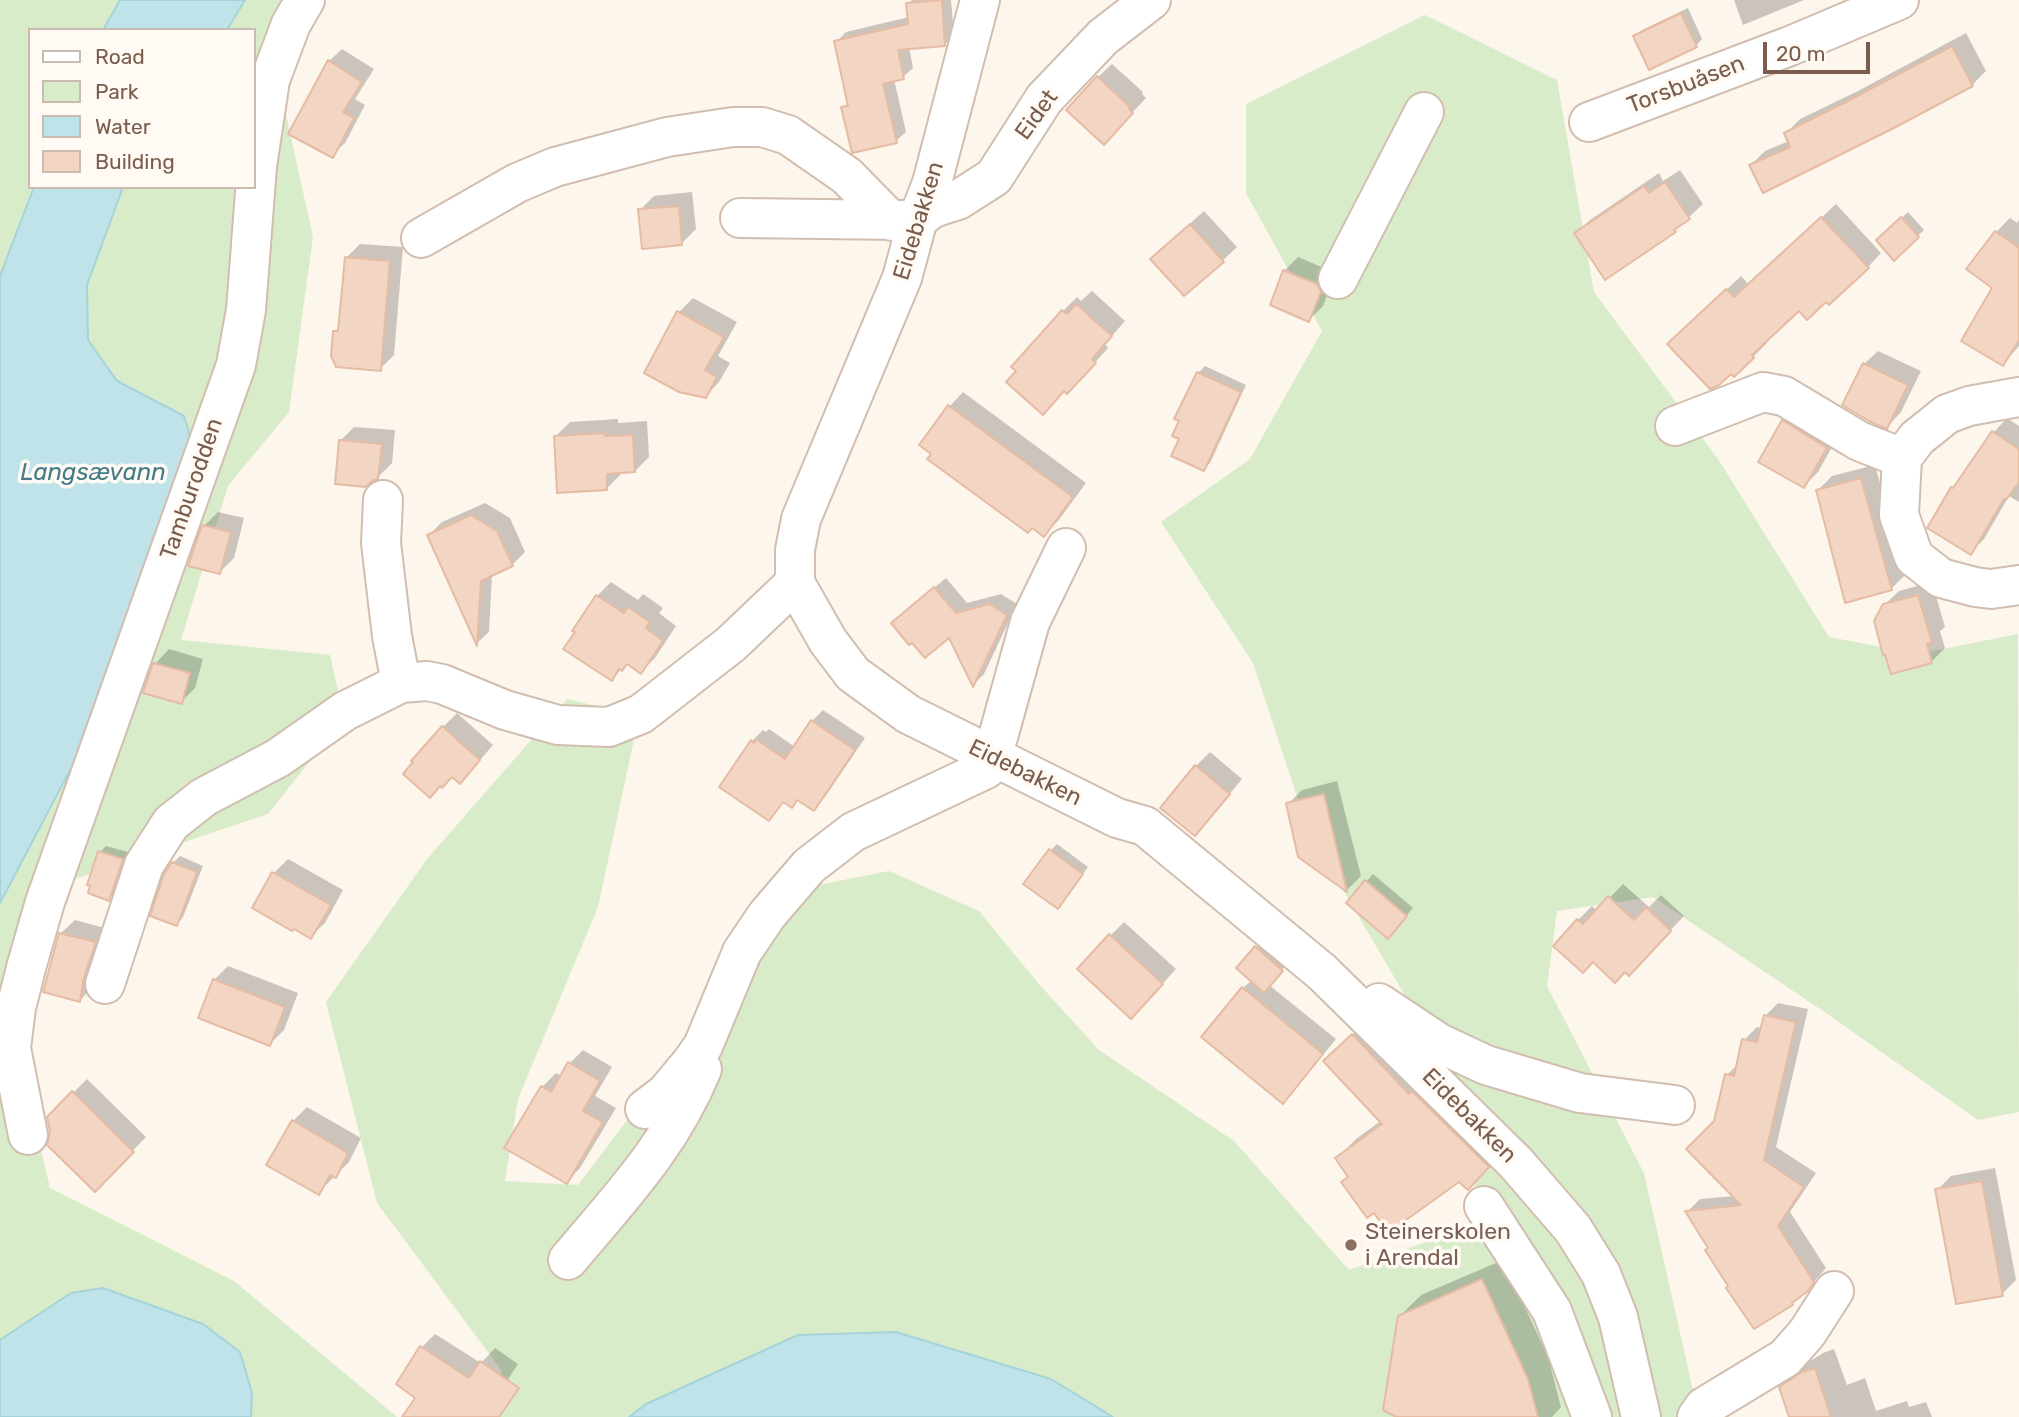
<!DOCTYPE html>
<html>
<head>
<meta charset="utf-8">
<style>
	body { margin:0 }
	#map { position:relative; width:2019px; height:1417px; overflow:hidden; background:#fdf6ec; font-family:Rubik,sans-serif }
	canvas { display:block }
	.legend { position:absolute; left:28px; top:28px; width:228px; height:161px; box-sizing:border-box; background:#fffaf3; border:2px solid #cabbb1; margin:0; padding:9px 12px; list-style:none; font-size:21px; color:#7a5c4d }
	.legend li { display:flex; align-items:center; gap:14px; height:35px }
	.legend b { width:35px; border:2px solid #cabbb1 }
	.scale { position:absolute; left:1763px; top:42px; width:107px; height:32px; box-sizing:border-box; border:4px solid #7a5c4d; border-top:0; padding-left:9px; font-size:21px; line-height:24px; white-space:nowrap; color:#7a5c4d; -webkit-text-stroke:5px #fffaf3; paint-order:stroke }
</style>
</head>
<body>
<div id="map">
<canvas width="2019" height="1417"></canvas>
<ul class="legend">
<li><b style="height:9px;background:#fff"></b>Road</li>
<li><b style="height:19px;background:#d8ecc9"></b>Park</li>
<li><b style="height:19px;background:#bfe3e8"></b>Water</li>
<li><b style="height:19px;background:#f3d5c3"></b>Building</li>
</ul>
<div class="scale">20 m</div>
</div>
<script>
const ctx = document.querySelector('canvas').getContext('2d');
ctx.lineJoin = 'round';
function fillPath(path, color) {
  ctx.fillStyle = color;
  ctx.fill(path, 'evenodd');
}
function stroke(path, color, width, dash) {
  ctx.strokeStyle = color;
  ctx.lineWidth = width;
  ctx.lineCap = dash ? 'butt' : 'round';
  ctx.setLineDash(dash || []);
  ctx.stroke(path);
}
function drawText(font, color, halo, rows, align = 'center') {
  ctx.font = font + ' Rubik,sans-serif';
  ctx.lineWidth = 7;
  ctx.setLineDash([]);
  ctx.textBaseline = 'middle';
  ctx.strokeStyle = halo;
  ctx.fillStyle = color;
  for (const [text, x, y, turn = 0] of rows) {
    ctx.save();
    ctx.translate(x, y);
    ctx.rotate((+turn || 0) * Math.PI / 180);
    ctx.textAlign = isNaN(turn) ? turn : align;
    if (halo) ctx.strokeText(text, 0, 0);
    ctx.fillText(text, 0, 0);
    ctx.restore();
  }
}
fillPath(new Path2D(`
	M0,0h120l-17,30h-73v157h4l-34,89z
	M245,0h62l-33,60 39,177 -24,175 -61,74 -47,154 149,15 14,63 -76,96 -202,68 -52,155 36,151 184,93 163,136h-146l1,-24 -181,-100 -71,47v-437l88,-167 96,-320 -67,-35 -29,-41 -1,-55 36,-98h131v-157h-27z
	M1425,15l132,65 37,212 124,167 111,178 89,17 100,-20 1,478 -41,8 -149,-105 -176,-118 -96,14 -10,75 97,187 55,244h-586l-467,-13 -17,13h-144l17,-46 -125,-168 -51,-201 101,-143 140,-160 72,17 -41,191 -80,192 -13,82 73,4 225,-297 86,-17 90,40 59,72 61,67 135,91 115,129 138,-50 -73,-209 -106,-181 -55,-167 -92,-141 89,-63 72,-128 -76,-138v-89z`), '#d8ecc9');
const water = new Path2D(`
	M120,0h125l-18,30h-124z
	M34,187h89l-36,98 1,55 29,41 67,35 11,36 -107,284 -88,167v-627z
	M103,1288l100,36 37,28 12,41 -1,24h-251v-77l71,-47z
	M896,1332l155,47 62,38h-484l17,-13 152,-69z`);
fillPath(water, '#bfe3e8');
stroke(water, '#a5d3da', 2);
fillPath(new Path2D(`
	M912,0h39l3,35 -10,10 -35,2 4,21 -10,9 -9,2 12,53 -10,9 -53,-33 6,-6 -13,-60 10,-10 63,-15 -1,-13z
	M1734,0h70l-61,25z
	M1688,8l14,31 -6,7 -61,-10 7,-6z
	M1966,33l20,38 -14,14 -221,80 14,-14 24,-10 -3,-8 14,-14 58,-28z
	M342,49l32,20 -19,30 10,6 -20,38 -13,12 -3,-94z
	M1112,64l31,28 -1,2 4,4 -29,31 -19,-52z
	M1680,170l23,34 -29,27 -98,3 14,-14 69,-47 4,8z
	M692,192l4,37 -14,14 -42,-33 14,-14z
	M1836,204l45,49 -13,14 -42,32 -27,10 -34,32 2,2 -14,14 -69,-27 57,-54 8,9z
	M1204,211l33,36 -35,33 -36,-35z
	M1908,212l16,18 -30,28 -16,-18z
	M2010,218l7,5 2,-3v126l-16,18 -5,-74 -29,-21 27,-37z
	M360,244l43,3 -9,108 -14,14 -45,-38 5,-5 6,-68z
	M1298,257l33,14 3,6 -11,29 -14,14 -25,-49z
	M1092,291l33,30 -20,23 3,4 -27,30 -18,-67 14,-14 4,4z
	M693,298l44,24 -19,34 12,7 -11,19 -14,15 -26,-85z
	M1878,351l43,20 -20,41 -14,15 -23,-63z
	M1205,366l41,19 -36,78 -6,6 -23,-31 17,-65z
	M963,392l123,91 -28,38 -14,13 -11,-8 -83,-120z
	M1797,407l43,26 -22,39 -14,14 -21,-65z
	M2007,418l12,8v76l-10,-6 -25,43 -14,14 -18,-65 10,-10 32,-46z
	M618,419v4l29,-2 2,36 -14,14 -14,1v2l-14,14 -51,-52 14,-14z
	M354,427l41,3 -3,33 -15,15 -37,-37z
	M1875,465l30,110 -14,14 -73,-99 14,-14z
	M485,503l25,15 15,34 -13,13 -20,9 -3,58 -12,11 -48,-108 13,-13z
	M218,512l26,6 -10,40 -14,14 -16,-46z
	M946,578l21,25 34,-9 16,10 -33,70 -10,10 -25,-48 -45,-23z
	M611,582l27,18 5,-6 20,14 -4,5 17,13 -21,32 -14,14 -14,-9 -15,16 -37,-49 22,-34z
	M1932,582l13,45 -5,4 5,17 -14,14 -47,-57 15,-14z
	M169,649l34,10 -8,29 -14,14 -36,-10 10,-28z
	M823,710l42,28 -40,59 -11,12 -15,-10 -7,7 -7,-5 -16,18 -17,-78 11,-11 3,2 3,-3 26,18 17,-26z
	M457,713l36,32 -19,22 -21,8 -12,9 2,-57z
	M1210,752l32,27 -34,41 -12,-54z
	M1337,781l24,95 -14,14 -47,-34 -12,-52 14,-14z
	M1057,844l31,23 -24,33 -13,-50z
	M106,846l22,6 -13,40 -6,7 -9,-47z
	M180,856l23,10 -20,51 -6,7 -4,-61z
	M288,859l55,31 -18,33 -14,13 -57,-29 20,-34z
	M1373,874l40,34 -19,22 -46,-28z
	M1623,884l26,23 12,-12 23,21 -55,58 -51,-54 14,-14 5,5z
	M75,920l33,9 -14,57 -14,14 -20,-66z
	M1124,922l52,47 -31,34 -35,-67z
	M1263,941l25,22 -19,22 67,54 -40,49 -13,14 -40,-114 9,-8 4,-32z
	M228,966l70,27 -14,37 -14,14 -56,-64z
	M1778,1003l30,6 -32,138 40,26 -26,39 36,56 -19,22 -77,-4 -20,-38 -22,-37 12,-12 34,-3 -18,-74 11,-47 12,-12 5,-23 13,-13 5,1 3,-12z
	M1372,1016l135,131 -20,22 -28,10 -109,-3 -13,-18 19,-19 26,-19 -37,-78z
	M583,1050l29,17 -17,29 21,12 -36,60 -13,14 -25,-95 14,-14 6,3 7,-12z
	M87,1079l59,58 -51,53 -44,-58 -2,-15z
	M307,1107l54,31 -12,24 -31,31 -25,-72z
	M1995,1168l21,112 -14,14 -65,-104 14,-14z
	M1503,1260l45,97 13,50 -9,10h-152l-1,-100 22,-22z
	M435,1334l46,29 14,-15 23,16 -17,26 -43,27h-12l-25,-69z
	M1834,1349l13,36 18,-7 11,33 31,-10 2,6 17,-5 6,15h-141l-10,-29 20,-21 22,-14z`), '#0003');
const building = new Path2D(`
	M942,0l3,46 -47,4 6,29 -21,5 14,59 -45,10 -11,-46 7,-1 -14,-65 74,-17 -2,-21z
	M1681,13l16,34 -48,23 -16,-34z
	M1952,46l21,40 -81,43 -129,64 -14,-28 41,-18 -6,-14 58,-29z
	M328,60l34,22 -19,30 11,6 -21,40 -45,-24z
	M1097,76l33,31 -1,2 4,4 -29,32 -38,-35z
	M1665,182l25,37 -16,11 2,2 -71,48 -31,-47 70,-47 5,7z
	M679,206l3,39 -40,4 -4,-40z
	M1821,217l48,51 -40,37 -3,-3 -19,18 -8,-9 -47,44 2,3 -20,19 -3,-3 -12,11 -9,4 -43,-45 59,-55 8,8z
	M1901,217l18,20 -25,24 -18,-21z
	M1190,224l34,38 -40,34 -34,-37z
	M1995,231l23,16 1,-2v95l-16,26 -42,-25 31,-53 -26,-19z
	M345,257l45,4 -9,110 -45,-4 -5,-11 2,-25h5z
	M1283,270l34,14 4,8 -12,30 -39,-17z
	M1076,304l36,32 -20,23 4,4 -29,31 -3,-3 -21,24 -37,-33 10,-11 -5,-4 51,-57 5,4z
	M677,311l47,26 -19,33 12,7 -11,21 -27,-6 -35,-19z
	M1863,363l45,22 -21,44 -18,-8 -27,-16z
	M1197,372l44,20 -37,79 -33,-15 8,-17 -7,-3 7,-15 -5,-2z
	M948,405l125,92 -29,40 -12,-9 -4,5 -101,-74 4,-5 -12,-9z
	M1782,420l45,28 -23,40 -46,-26z
	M1992,431l27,18v33l-13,18 -2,-1 -33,56 -44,-27 24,-41 2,1z
	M604,433l1,3 28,-1 2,37 -28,2v16l-50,3 -3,-57z
	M339,440l43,4 -4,35 -6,2 -6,6 -31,-3z
	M1861,478l31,112 -47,13 -29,-113z
	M471,515l26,16 16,35 -32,15 -4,65 -50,-111z
	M202,525l29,7 -11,42 -32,-8z
	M934,587l22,26 34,-9 17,11 -34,72 -24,-49 -24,20 -13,-15 -3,2 -18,-22z
	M596,595l28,18 4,-6 22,15 -4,6 17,13 -22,33 -14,-10 -5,7 -3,-2 -7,12 -49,-32 12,-17 -3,-1z
	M1918,595l14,47 -5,2 5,19 -41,11 -6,-19h-2l-9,-34 9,-17z
	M153,663l37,10 -8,31 -39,-11z
	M811,720l44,30 -41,61 -17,-11 -5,8 -9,-6 -14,19 -50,-34 32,-47 3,3 2,-4 29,20z
	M442,726l38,34 -20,24 -8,-7 -10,11 -2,-2 -10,12 -27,-24 10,-12 -2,-1z
	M1195,765l35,29 -35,42 -35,-28z
	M1324,794l23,98 -49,-35 -12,-54z
	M1049,849l34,25 -25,35 -35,-25z
	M98,851l25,8 -14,42 -21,-8 2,-7 -3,-1z
	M172,862l25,10 -20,54 -27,-10 14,-42z
	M272,872l59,33 -20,34 -17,-10 -2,2 -40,-23z
	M1365,880l42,36 -19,23 -42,-36z
	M1608,896l26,24 12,-13 25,24 -42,45 -4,-4 -10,11 -22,-21 -10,11 -30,-27 24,-27 6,5z
	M59,933l37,9 -12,35 -4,25 -37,-10z
	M1109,934l54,50 -32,35 -54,-50z
	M1255,946l28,25 -19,22 -28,-25z
	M213,979l72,28 -15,39 -72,-28z
	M1242,987l81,67 -40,50 -82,-67z
	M1764,1015l32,7 -32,138 40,27 -26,39 36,56 -6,9 -16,12 1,2 -39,24 -28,-41 2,-2 -23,-36 3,-2 -23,-37 56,-6 -55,-56 28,-28 11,-47 9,2 8,-37 15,3z
	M1352,1034l57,60 3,-3 77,76 -21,23 -9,-8 -71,51 -14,-20 -7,5 -26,-36 7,-5 -13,-19 47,-34 -59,-63z
	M568,1062l32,19 -17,30 20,11 -36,62 -63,-36 37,-62 10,6z
	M72,1091l62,61 -39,40 -48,-47 3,-14 -3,-14z
	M292,1120l56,33 -12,25 -6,-3 -11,20 -53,-30z
	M1982,1181l21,115 -47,8 -21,-115z
	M1482,1279l46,100 10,38h-142l-13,-7 15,-94z
	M420,1346l49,32 11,-17 39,27 -20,29h-97l13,-19 -19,-14z
	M1815,1368l16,49h-42l-10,-30 23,-15z`);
fillPath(building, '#f3d5c3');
stroke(building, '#e6bba3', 2);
const minor = new Path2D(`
	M980,0l-48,183 -14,36 -16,59 -101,241 -6,31v33l33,58 25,33 55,40 209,104 28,8 177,146 194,191 57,66 28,45 17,43 23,100
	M1589,122l201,-76 109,-46
	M740,218l163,2 15,-1 15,-11 25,-8 36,-23 50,-78 59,-62 48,-37
	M421,238l96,-55 38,-16 112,-30 66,-10h29l26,8 59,41 44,45
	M1338,279l86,-167
	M2019,397l-50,9 -22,8 -30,24 -15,20 -3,57 15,42 27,21 34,9 16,2 28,-4
	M1675,426l88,-34 21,4 75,45 43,17
	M383,500l-2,43 11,93 9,47
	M105,984l39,-119 27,-42 33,-26 74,-39 67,-47 56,-28 26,-2 15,3 63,26 53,15 51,2 32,-13 90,-70 64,-61
	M1379,1003l60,40 47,22 94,28 95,12
	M645,1109l21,-16 25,-30 12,-17 39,-94 25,-37 42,-49 44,-34 133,-63 12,-32 32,-115 36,-74
	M28,1135l-17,-87 5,-40 10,-40 19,-66 191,-537 10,-55 11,-144 13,-86 21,-56 14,-24
	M1484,1206l68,105 40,106
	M568,1260c52,-62 103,-115 134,-191
	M1697,1417l7,-10 81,-49 22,-25 27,-42`);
stroke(minor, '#d1beb0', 42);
stroke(minor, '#fff', 38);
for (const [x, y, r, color] of [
	[1351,1245,7,"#8d6e63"]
]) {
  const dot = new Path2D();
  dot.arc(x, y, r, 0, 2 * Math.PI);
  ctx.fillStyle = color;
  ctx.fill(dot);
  stroke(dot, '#fffaf3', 2.5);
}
drawText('23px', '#7a5c4d', '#fffaf3', [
	["Torsbuåsen",1686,85,-21],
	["Eidet",1037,115,-54],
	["Eidebakken",919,221,-73],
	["Tamburodden",192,489,-71],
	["Eidebakken",1025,773,26],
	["Eidebakken",1469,1116,45]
]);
drawText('23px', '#785e54', '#fffaf3', [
	["Steinerskolen",1365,1232],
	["i Arendal",1365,1258]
], 'left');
drawText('italic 24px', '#437c86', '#fffaf3', [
	["Langsævann",93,473]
]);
</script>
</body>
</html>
